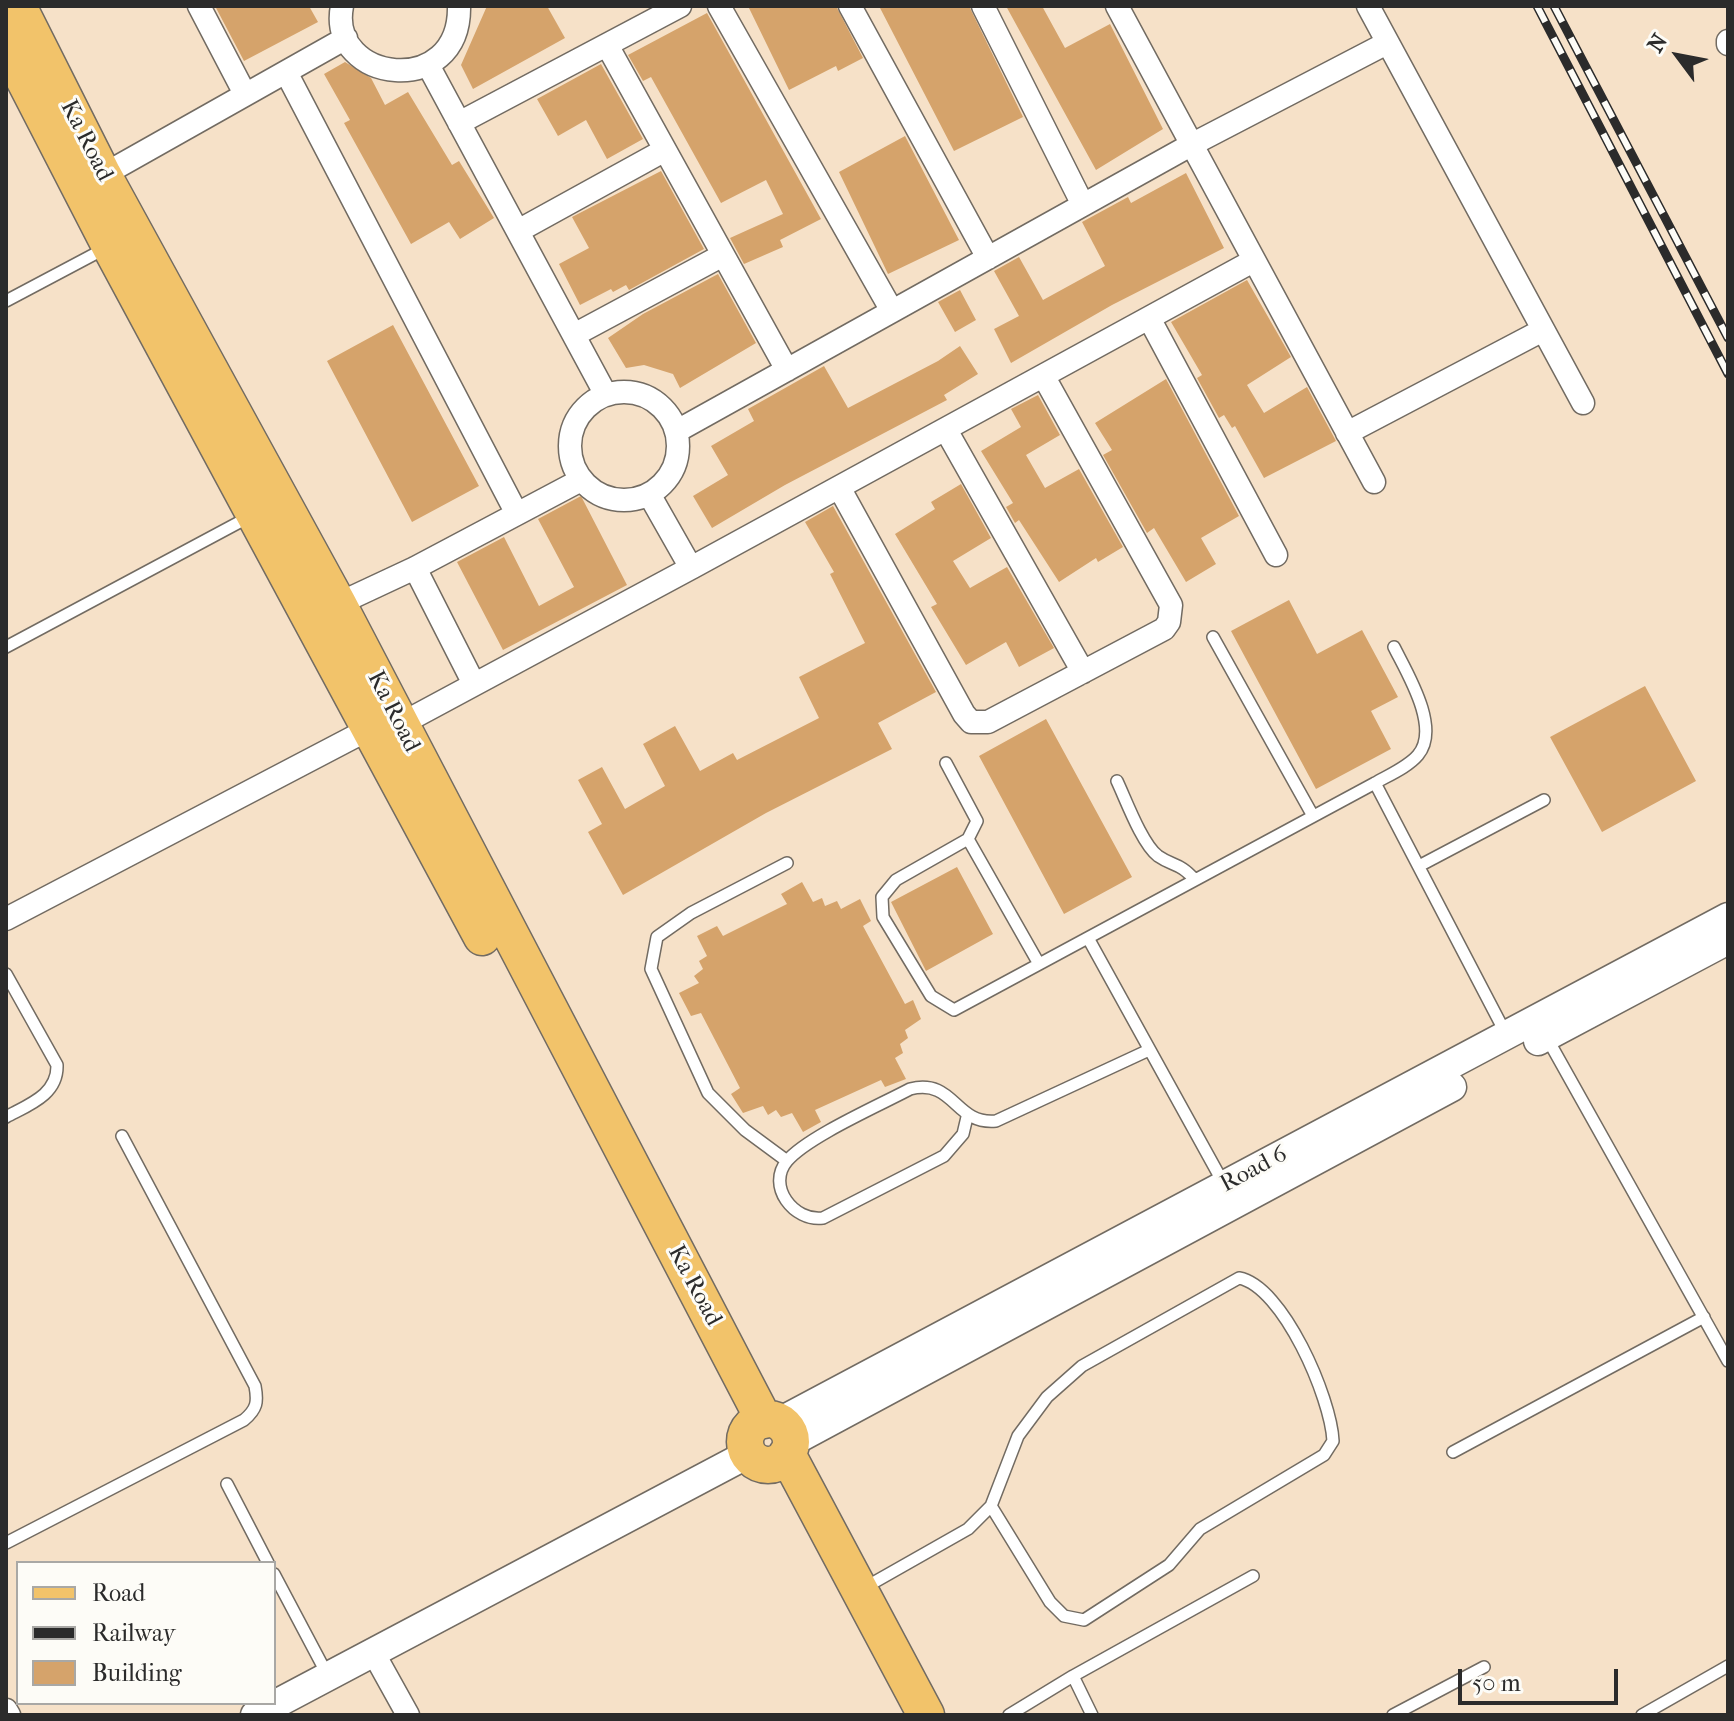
<!DOCTYPE html>
<html>
<head>
<meta charset="utf-8">
<style>
	body { margin:0 }
	#map { position:relative; width:1734px; height:1721px; overflow:hidden; background:#f6e1c8; font-family:"IM FELL French Canon",serif }
	canvas { display:block }
	.frame { position:absolute; inset:0; border:8px solid #2b2b2b; pointer-events:none }
	.legend { position:absolute; left:16px; top:1561px; width:260px; height:144px; box-sizing:border-box; background:#fdfcf7; border:2px solid #a9a8a5; margin:0; padding:10px 14px; list-style:none; font-size:24px; color:#2b2b2b }
	.legend li { display:flex; align-items:center; gap:16px; height:40px }
	.legend b { width:40px; border:2px solid #a9a8a5 }
	.north { position:absolute; left:1638px; top:16px; width:80px; height:80px; -webkit-text-stroke:6px #fdfcf7; paint-order:stroke; rotate:302deg; font-size:22px; font-weight:700; line-height:32px; text-align:center; color:#2b2b2b }
	.north::after { content:''; display:block; margin:auto; width:28px; height:36px; background:#2b2b2b; clip-path:polygon(50% 0,100% 100%,50% 72%,0 100%) }
	.scale { position:absolute; left:1458px; top:1669px; width:160px; height:36px; box-sizing:border-box; border:4px solid #2b2b2b; border-top:0; padding-left:10px; font-size:24px; line-height:28px; white-space:nowrap; color:#2b2b2b; -webkit-text-stroke:6px #fdfcf7; paint-order:stroke }
</style>
</head>
<body>
<div id="map">
<canvas width="1734" height="1721"></canvas>
<div class="frame"></div>
<ul class="legend">
<li><b style="height:10px;background:#f2c36a"></b>Road</li>
<li><b style="height:10px;background:#2b2b2b"></b>Railway</li>
<li><b style="height:22px;background:#d5a36b"></b>Building</li>
</ul>
<div class="north">N</div>
<div class="scale">50 m</div>
</div>
<script>
const ctx = document.querySelector('canvas').getContext('2d');
ctx.lineJoin = 'round';
function fillPath(path, color) {
  ctx.fillStyle = color;
  ctx.fill(path, 'evenodd');
}
function stroke(path, color, width, dash) {
  ctx.strokeStyle = color;
  ctx.lineWidth = width;
  ctx.lineCap = dash ? 'butt' : 'round';
  ctx.setLineDash(dash || []);
  ctx.stroke(path);
}
function drawText(font, color, halo, rows, align = 'center') {
  ctx.font = font + ' "IM FELL French Canon",serif';
  ctx.lineWidth = 6;
  ctx.setLineDash([]);
  ctx.textBaseline = 'middle';
  ctx.strokeStyle = halo;
  ctx.fillStyle = color;
  for (const [text, x, y, turn = 0] of rows) {
    ctx.save();
    ctx.translate(x, y);
    ctx.rotate((+turn || 0) * Math.PI / 180);
    ctx.textAlign = isNaN(turn) ? turn : align;
    if (halo) ctx.strokeText(text, 0, 0);
    ctx.fillText(text, 0, 0);
    ctx.restore();
  }
}
fillPath(new Path2D(`
	M215,6h94l9,16 -74,39z
	M487,6h60l18,32 -92,51 -12,-24z
	M748,6h88l27,52 -25,13 -2,-5 -47,24z
	M879,6h90l54,111 -69,34z
	M1006,6h36l23,42 45,-24 53,105 -67,41z
	M707,13l114,206 -41,21 3,7 -39,17 -14,-26 53,-24 -17,-34 -45,23 -70,-126 -8,4 -15,-26z
	M345,62l26,16 14,27 23,-13 44,73 7,-4 35,57 -34,21 -11,-17 -38,22 -67,-121 6,-3 -26,-46z
	M601,64l42,75 -36,20 -21,-39 -28,16 -21,-37z
	M905,136l54,104 -71,34 -49,-102z
	M661,171l43,78 -75,41 -3,-5 -13,7 -2,-3 -31,16 -21,-41 30,-16 -17,-31z
	M1186,173l38,75 -112,57 -101,58 -17,-34 25,-13 -25,-45 25,-14 24,43 62,-34 -23,-44 46,-25 3,6z
	M718,274l38,69 -76,45 -7,-14 -29,-9 -18,3 -18,-30 35,-24z
	M1247,280l44,77 -44,28 17,28 43,-26 29,54 -72,37 -29,-52 -3,2 -8,-13 -5,3 -22,-40 5,-3 -31,-53z
	M960,290l16,30 -21,12 -17,-30z
	M393,325l86,161 -67,36 -85,-161z
	M960,346l18,28 -34,21 3,5 -162,85 -73,43 -19,-32 35,-21 -17,-29 43,-25 -6,-12 76,-43 24,42 90,-47z
	M1166,379l73,137 -38,22 15,26 -30,18 -32,-54 -7,5 -44,-78 9,-5 -17,-27z
	M1038,395l22,40 -34,20 19,33 34,-19 44,78 -25,15 -2,-4 -37,24 -40,-62 -4,3 -9,-16 7,-4 -32,-52 40,-24 -10,-18z
	M961,484l30,54 -38,23 17,27 37,-21 47,81 -35,19 -13,-25 -40,23 -35,-58 6,-3 -42,-70 40,-25 -4,-7z
	M581,496l46,89 -124,65 -46,-88 47,-25 35,69 35,-19 -36,-68z
	M833,506l103,186 -58,31 14,26 -126,64 -143,82 -35,-63 14,-8 -24,-44 24,-13 23,42 40,-23 -22,-42 32,-18 25,45 33,-18 4,7 82,-42 -20,-41 66,-34 -35,-69 4,-2 -29,-50z
	M1289,600l28,54 45,-24 36,67 -27,14 20,38 -75,40 -85,-158z
	M1645,686l51,95 -94,51 -52,-95z
	M1046,719l86,158 -68,37 -85,-158z
	M957,867l36,67 -67,37 -35,-69z
	M802,882l11,20 9,-4 3,8 12,-5 4,8 19,-10 11,22 -8,5 42,78 8,-4 8,19 -16,11 3,8 -8,6 3,9 -8,5 11,21 -21,8 -4,-7 -66,30 6,12 -18,10 -11,-19 -11,4 -5,-7 -8,5 -5,-9 -20,7 -12,-19 9,-6 -39,-75 -10,3 -12,-23 20,-10 -5,-7 9,-7 -4,-8 8,-5 -10,-20 20,-10 6,10 64,-32 -6,-10z`), '#d5a36b');
const service = new Path2D(`
	M6,301l100,-53
	M1213,637l100,179
	M6,647l243,-130
	M946,763l31,58 -9,18
	M1117,781c9,19 25,63 41,75 16,11 21,6 37,24
	M1375,783l131,251
	M1419,866l125,-66
	M1088,938l137,248
	M1039,964l-71,-125 -72,41 -14,17 1,20 48,79 23,14 421,-227c14,-8 33,-16 43,-28 23,-27 -11,-82 -24,-108
	M6,974l51,91c1,30 -29,40 -51,52
	M1547,1038l181,323
	M967,1117l-4,17 -19,22 -121,62c-29,4 -57,-32 -36,-57 20,-24 93,-56 123,-72 45,-11 44,36 86,32l153,-71
	M787,1161l-42,-31 -37,-37 -57,-124 6,-32 34,-24 96,-50
	M1453,1452l251,-135
	M227,1484l41,79
	M6,1543l238,-123c13,-11 14,-18 11,-34l-133,-250
	M274,1574l54,102
	M864,1588l104,-59 23,-23 27,-70 29,-39 35,-31 157,-88c44,8 92,120 94,163l-9,14 -124,74 -31,36 -85,55 -20,-4 -14,-14 -59,-96
	M1073,1676l180,-100
	M1009,1715l64,-39 19,39
	M1393,1715l91,-48
	M1642,1715l86,-49`);
const minor = new Path2D(`
	M199,6l46,88
	M342,6c-15,77 119,94 117,0
	M719,6l173,305
	M850,6l138,252
	M983,6l100,199
	M1117,6l257,476
	M1368,6l215,397
	M1728,41v3
	M607,45l180,325
	M428,65l178,330
	M286,72l231,442
	M459,123l221,-117
	M103,175l243,-137
	M518,231l147,-81
	M1149,318l127,237
	M574,335l149,-80
	M570 446a54 54 0 1 1 108 0a54 54 0 1 1-108 0Z
	M946,430l137,242
	M677,431l512,-285 198,-103
	M1347,433l196,-103
	M840,489l124,225 7,8h17l176,-93 5,-7 2,-17 -127,-228
	M649,494l42,74 562,-307
	M415,568l59,116
	M338,604l77,-36 166,-88
	M399,725l292,-157
	M6,919l365,-191
	M373,1652l35,63
	M6,1710l3,5`);
const tertiary = new Path2D(`
	M1538,1041l190,-101
	M779,1422l949,-505
	M790,1443l662,-356
	M255,1715l493,-261`);
const primary = new Path2D(`
	M18,6l85,169 235,429 426,816
	M6,44l104,202 372,691
	M745 1442a23 23 0 1 1 46 0a23 23 0 1 1-46 0Z
	M787,1454l139,261`);
stroke(service, '#726b62', 14);
stroke(minor, '#726b62', 25);
stroke(tertiary, '#726b62', 31);
stroke(primary, '#726b62', 39);
stroke(service, '#fff', 11);
stroke(minor, '#fff', 22);
stroke(tertiary, '#fff', 28);
stroke(primary, '#f2c36a', 36);
const rail = new Path2D(`
	M1537,6l191,368
	M1554,6l174,332`);
stroke(rail, '#2b2b2b', 9);
stroke(rail, '#fdfcf7', 6, [18]);
drawText('24px', '#2b2b2b', '#fdfcf7', [
	["Ka Road",86,141,63],
	["Ka Road",393,712,63],
	["Road 6",1254,1170,-28],
	["Ka Road",694,1286,62]
]);
</script>
</body>
</html>
